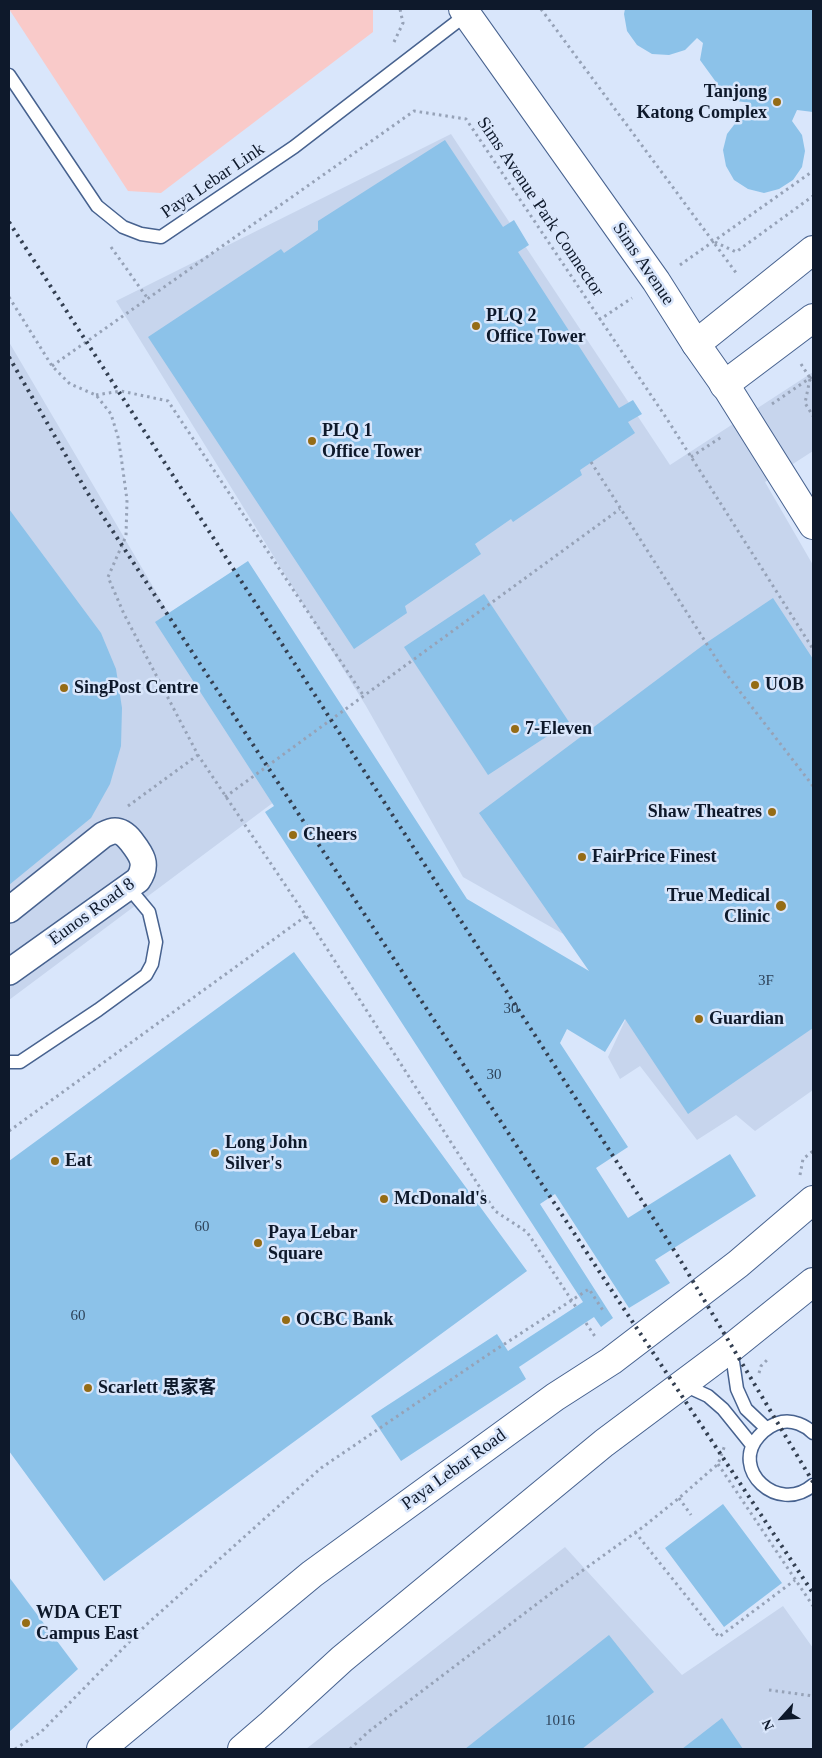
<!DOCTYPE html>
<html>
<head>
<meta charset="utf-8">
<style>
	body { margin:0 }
	#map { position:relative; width:822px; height:1758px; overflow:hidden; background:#d9e6fb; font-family:"Times New Roman",serif }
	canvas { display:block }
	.frame { position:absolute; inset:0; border:10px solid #0e192b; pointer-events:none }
	.north { position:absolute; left:757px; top:1693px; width:50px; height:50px; -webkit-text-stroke:4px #d9e6fb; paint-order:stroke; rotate:244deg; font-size:14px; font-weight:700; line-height:20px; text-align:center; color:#0e192b }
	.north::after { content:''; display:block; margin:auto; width:18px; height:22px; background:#0e192b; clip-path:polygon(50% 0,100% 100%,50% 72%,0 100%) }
</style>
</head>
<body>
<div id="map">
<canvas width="822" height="1758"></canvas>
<div class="frame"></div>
<div class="north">N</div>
</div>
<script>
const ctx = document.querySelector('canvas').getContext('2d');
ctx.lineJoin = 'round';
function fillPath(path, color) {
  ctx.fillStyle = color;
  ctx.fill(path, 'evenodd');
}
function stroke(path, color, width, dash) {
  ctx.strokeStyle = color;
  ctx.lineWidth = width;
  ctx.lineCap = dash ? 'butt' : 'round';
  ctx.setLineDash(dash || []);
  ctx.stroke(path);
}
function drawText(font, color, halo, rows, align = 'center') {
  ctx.font = font + ' "Times New Roman","Noto Sans SC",serif';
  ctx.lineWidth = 5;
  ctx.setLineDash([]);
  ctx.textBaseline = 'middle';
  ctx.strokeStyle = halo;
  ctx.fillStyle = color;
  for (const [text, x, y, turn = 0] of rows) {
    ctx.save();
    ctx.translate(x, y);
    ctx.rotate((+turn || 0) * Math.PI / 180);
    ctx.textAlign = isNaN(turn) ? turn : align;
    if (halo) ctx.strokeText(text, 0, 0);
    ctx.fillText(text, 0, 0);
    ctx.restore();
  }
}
fillPath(new Path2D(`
	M451,134l219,331 143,-93v79l-48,31 48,83v525l-58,41 -19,-16 -39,25 -57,-74 -20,13 -12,-22 36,-77 -181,-103 -97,-171 -250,-405z
	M9,342l269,457 -269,201z
	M565,1547l117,128 101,-69 30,42v101h-507z`), '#c7d5ed');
fillPath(new Path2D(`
	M9,9h364v23l-212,161 -33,-2z`), '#f9cac9');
fillPath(new Path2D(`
	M625,9h188v103l-16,-2 -5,11 10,14 3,16 -3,16 -9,13 -14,9 -15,4 -16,-4 -14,-9 -8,-14 -3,-16 4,-16 10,-13 13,-8 1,-10 -22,-3 -29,-40 3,-17 -6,-5 -12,12 -16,5 -17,-1 -15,-9 -10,-14 -3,-17z
	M445,140l58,87 11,-7 15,25 -11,7 101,156 14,-8 9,14 -14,8 7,11 -55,37 2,5 -69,47 -2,-3 -36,25 6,10 -76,52 2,7 -53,36 -206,-312 133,-88 3,4 34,-23v-9z
	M9,509l92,124 15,36 6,39 -1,38 -11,38 -19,34 -82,67z
	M248,561l219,338 122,72 -110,-158 227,-170 67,-45 40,61v369l-125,86 -63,-95 -20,33 -38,-23 -7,14 68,104 -32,21 32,50 102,-64 26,42 -101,64 15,23 -41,25 -74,-114 -15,10 73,114 -12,9 -7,-10 -75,50 7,12 -125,82 -30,-45 126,-82 11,17 75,-49 -318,-490 9,-6 -119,-184z
	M484,594l85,128 -81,53 -84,-128z
	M294,952l233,319 -423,310 -95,-130v-290z
	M723,1504l59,79 -58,44 -59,-79z
	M9,1577l69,92 -69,63z
	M609,1635l45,57 -72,57h-117z
	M722,1718l21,31h-61z`), '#8cc2e9');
const lane = new Path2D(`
	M9,75l88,131 26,21 18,7 20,3 133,-90 173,-133
	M9,1062h11l78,-52 48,-35 6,-11 4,-22 -7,-30 -20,-24
	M731,1348l6,41 9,20 20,19
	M682,1384l26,12 15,13 29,36
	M813,1433c-8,-8 -20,-13 -31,-11 -10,2 -16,6 -23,14 -30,33 19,79 54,49`);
const street = new Path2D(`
	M9,910l94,-75c4,-2 8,-4 12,-4 7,0 12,5 16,10 10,13 18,23 7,39l-129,92`);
const secondary = new Path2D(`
	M696,344l117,-94
	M724,385l89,-67`);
const primary = new Path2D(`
	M463,9l193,272 40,63 33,47 84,134
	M101,1749l211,-175 243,-177 56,-36 127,-97 75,-64
	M242,1749l29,-25 71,-65 262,-216 127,-95 82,-66`);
stroke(lane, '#47628f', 15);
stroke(street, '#47628f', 28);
stroke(secondary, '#47628f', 30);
stroke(primary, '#47628f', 30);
stroke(new Path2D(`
	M541,9l196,265
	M394,42l9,-19 -3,-14
	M715,242l21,10 77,-56
	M111,247l37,52
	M680,265l133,-94
	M9,297l43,69 18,18 26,11 15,19 7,23 3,19 6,44 -1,36 -18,41 16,37 74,141 108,161 189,295 32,21 49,75
	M599,320l33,-22
	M801,364l9,14 3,2
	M52,366l362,-255 52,8 201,300 146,230
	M810,379l-5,24 8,13
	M96,395l25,-4 47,10 195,294
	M772,404l41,-28
	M691,457l32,-21
	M724,671l89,115
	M225,797l395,-288
	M128,806l70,-51
	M9,1131l297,-215
	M800,1175l3,-16 10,-8
	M586,1323l10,15
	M759,1373l2,-7 6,-6
	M718,1464l95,142
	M679,1498l12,17
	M635,1532l84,105 76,-57
	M769,1690l44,6
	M15,1749l26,-17 105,-107 175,-157 165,-112 103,-67 15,23
	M350,1749l18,-17 182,-138 93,-67 36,-29 39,-34 7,-19`), '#96a2b7', 3, [2.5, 4]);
stroke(lane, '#fff', 12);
stroke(street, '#fff', 25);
stroke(secondary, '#fff', 28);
stroke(primary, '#fff', 28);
stroke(new Path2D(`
	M9,222l670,1036 134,224
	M9,357l78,135 531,808 195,293`), '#333f51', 4, [2.5, 5]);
stroke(new Path2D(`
	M591,462l133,209`), '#96a2b7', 3, [2.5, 4]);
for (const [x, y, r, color] of [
	[777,102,5,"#956c16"],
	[476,326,5,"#956c16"],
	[312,441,5,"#956c16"],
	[755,685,5,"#956c16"],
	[64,688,5,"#956c16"],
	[515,729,5,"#956c16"],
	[772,812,5,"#956c16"],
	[293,835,5,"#956c16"],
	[582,857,5,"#956c16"],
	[781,906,6,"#956c16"],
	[699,1019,5,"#956c16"],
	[215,1153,5,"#956c16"],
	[55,1161,5,"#956c16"],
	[384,1199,5,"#956c16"],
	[258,1243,5,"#956c16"],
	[286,1320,5,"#956c16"],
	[88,1388,5,"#956c16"],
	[26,1623,5,"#956c16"]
]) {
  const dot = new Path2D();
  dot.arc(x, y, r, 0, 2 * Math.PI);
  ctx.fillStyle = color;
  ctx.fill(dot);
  stroke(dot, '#d9e6fb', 2);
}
drawText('15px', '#2e435a', null, [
	["3F",766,981],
	["30",511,1009],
	["30",494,1075],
	["60",202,1227],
	["60",78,1316],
	["1016",560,1721]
]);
drawText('bold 18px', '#0e192b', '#d9e6fb', [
	["Tanjong",767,92,"right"],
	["Katong Complex",767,113,"right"],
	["PLQ 2",486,316],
	["Office Tower",486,337],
	["PLQ 1",322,431],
	["Office Tower",322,452],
	["UOB",765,685],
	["SingPost Centre",74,688],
	["7-Eleven",525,729],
	["Shaw Theatres",762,812,"right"],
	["Cheers",303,835],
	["FairPrice Finest",592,857],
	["True Medical",770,896,"right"],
	["Clinic",770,917,"right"],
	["Guardian",709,1019],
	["Long John",225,1143],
	["Silver's",225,1164],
	["Eat",65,1161],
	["McDonald's",394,1199],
	["Paya Lebar",268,1233],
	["Square",268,1254],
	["OCBC Bank",296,1320],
	["Scarlett 思家客",98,1388],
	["WDA CET",36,1613],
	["Campus East",36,1634]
], 'left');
drawText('18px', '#0e192b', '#d9e6fb', [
	["Paya Lebar Link",213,181,-34],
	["Sims Avenue Park Connector",540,207,56],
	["Sims Avenue",643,264,56],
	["Eunos Road 8",92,912,-36],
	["Paya Lebar Road",454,1470,-36]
]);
</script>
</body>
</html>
